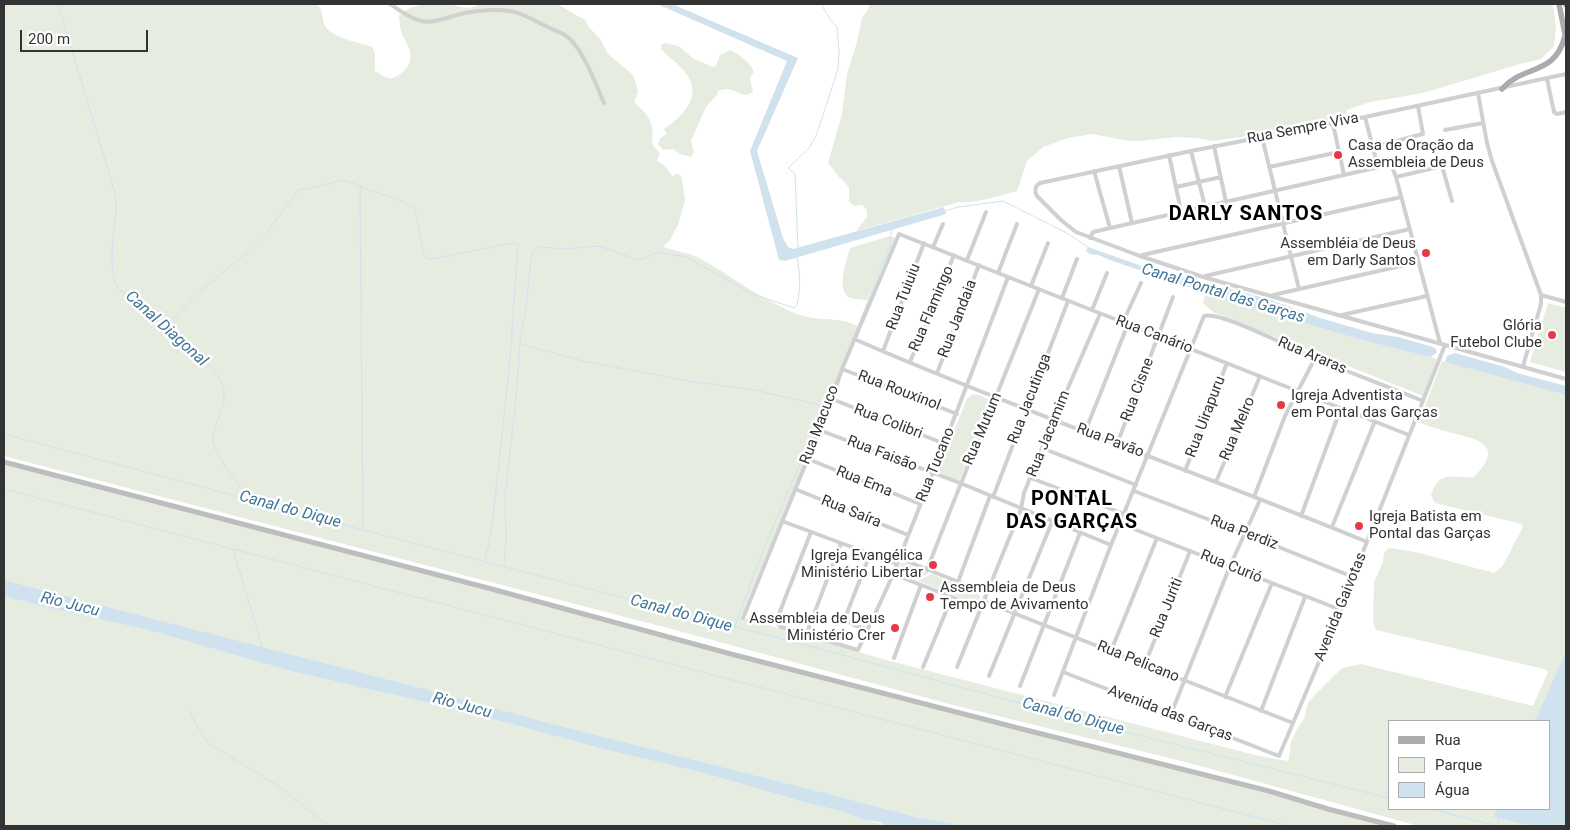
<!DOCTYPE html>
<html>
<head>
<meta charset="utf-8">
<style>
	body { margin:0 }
	#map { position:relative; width:1570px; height:830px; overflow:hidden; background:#fff; font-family:Roboto,sans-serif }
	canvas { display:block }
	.frame { position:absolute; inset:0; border:5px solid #333; pointer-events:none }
	.legend { position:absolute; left:1388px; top:720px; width:162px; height:90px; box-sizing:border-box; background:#fff; border:1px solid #adadad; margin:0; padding:6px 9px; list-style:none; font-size:15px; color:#333 }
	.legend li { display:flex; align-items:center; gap:10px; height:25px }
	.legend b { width:25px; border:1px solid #adadad }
	.scale { position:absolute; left:20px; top:30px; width:128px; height:22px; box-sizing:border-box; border:2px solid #333; border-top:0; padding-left:6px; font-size:15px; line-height:18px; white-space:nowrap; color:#333; -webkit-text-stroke:4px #fff; paint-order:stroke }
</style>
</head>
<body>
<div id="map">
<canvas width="1570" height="830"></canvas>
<div class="frame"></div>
<ul class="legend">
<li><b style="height:6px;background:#ababab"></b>Rua</li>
<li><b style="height:14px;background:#e6ecdf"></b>Parque</li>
<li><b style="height:14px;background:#cfe2ee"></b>Água</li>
</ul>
<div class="scale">200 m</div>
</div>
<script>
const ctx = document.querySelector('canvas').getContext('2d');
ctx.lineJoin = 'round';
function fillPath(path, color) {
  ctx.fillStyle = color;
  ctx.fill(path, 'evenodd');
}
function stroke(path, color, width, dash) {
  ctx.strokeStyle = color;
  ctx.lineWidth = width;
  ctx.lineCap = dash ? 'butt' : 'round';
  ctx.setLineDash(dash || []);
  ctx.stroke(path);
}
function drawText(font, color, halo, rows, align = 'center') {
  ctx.font = font + ' Roboto,sans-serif';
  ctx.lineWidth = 5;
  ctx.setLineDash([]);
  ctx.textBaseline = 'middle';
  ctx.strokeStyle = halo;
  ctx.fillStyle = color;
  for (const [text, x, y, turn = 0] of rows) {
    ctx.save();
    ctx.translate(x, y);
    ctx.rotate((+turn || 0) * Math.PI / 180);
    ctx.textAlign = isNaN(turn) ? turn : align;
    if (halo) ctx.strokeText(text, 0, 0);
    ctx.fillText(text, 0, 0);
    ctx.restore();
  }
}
fillPath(new Path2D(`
	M4,4h313c1,2 3,4 4,6 2,5 1,11 4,16 10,14 32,15 47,21l3,6v18c10,6 15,11 25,3 16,-11 11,-24 3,-38 -3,-6 -3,-13 -4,-20 10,-11 25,-12 39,-12 4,0 9,-1 12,0 11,3 19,7 29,0h78l28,16 3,6 12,13 8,15 25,21 5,16 -4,11c15,13 21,22 18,42l8,10 -3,7 7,4 9,12 3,-3 5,1 4,25 -7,25 -8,15 -7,7c12,4 28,6 40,13 29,17 57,38 89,52 23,11 43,3 66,14l-18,51 -99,240 145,43 373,96 28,5 2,-2 2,-17 6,-13 7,-10 4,-16 4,-5 30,-30 19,-4 172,42 15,-34 -4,-3 -168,-39 -3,-9 1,-39 9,-20 1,-9 5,-5 26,4 79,21 8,-6 21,-40 -2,-3 -3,-1 -83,-20 -4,-7c8,-28 23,-17 43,-19 38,-38 -9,-39 -36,-48 -6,-2 -13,-4 -19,-7l23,-61 124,34v256l-31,70h-146v88h108l-4,8 38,9h-112l-237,-65 -229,-56 -289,-78 -660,-171z
	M869,4h684l3,23 -2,19 -13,13 -21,5 -97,29 -53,9 -23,8 -2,5 -10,4 -87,17 -37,5 -14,-3 -21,-1 -35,4h-11l-38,-7 -24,4 -25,9 -16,14 -10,30c-17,4 -41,13 -58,11l-103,29 11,-14v-7l-5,-5 -8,1 -5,-5v-14l-10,-10 -11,-14 14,-49 5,-40 10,-32 5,-24 7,-10z
	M665,43l13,3 16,13 19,8 3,-1 4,-11 10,-5c9,4 21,13 24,22 -7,5 -2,13 -1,20 -10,8 -16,-3 -27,-3 0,0 -8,2 -8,2l-1,4 -11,12 -13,29 -2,5 3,11 -3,5 -11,-3 -7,-5 -10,1 -5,-6 2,-6 7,-4 -3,-5c22,-15 42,-37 17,-61 -6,-7 -14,-12 -20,-19v-4z
	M890,236l6,2 -29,62c-6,-1 -15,0 -20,-4 -10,-11 0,-36 3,-48z
	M1205,295l9,4 17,2 127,38 79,20 -14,37 -210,-84 -10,-9z
	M1548,303l18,5v64l-36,-10z
	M977,394l15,7 -33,80 -22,-9 30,-73 4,-4z
	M4,464l1176,305 211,57h-432l-8,-3 -31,-5 -83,-22 -288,-73 -124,-34 -421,-109z
	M901,563h4l24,10 -14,7 -16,-7 -1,-6z
	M932,574l46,19 2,4 -2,5 -4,1 -56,-22z
	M4,596l45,12 99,22 146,42 166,38 139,38 101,24 111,32 26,6 27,10 16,3 6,3h-882z`), '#e6ecdf');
fillPath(new Path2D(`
	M657,4h15l126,54 -41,93 26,87 5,9 5,2 151,-42 2,7 -161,47 -6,-1 -29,-109 37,-90z
	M1088,247l65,23 19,4 21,7 16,2 59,16 52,19 52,15 26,4 35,10 3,2 1,3 -6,5 -6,-1 -67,-17 -127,-38 -17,-2 -21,-11 -10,-2 -85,-31 -8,-1 -4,-3z
	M1455,353l50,14 12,6 49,13v9l-121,-33 2,-6z
	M4,580l421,109 124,34 288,73 83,22 31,5 8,3h-73l-6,-4 -16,-2 -27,-10 -26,-6 -111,-32 -101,-24 -139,-38 -166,-38 -146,-42 -99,-22 -45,-12z
	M1566,651v175h-35l-38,-9 4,-8h52v-88h-14z`), '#cfe2ee');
stroke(new Path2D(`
	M58,4l57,189c5,28 -12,71 4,96 9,7 17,15 26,23 21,17 64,45 76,70 10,20 -8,39 -8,59 1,14 28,46 36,58
	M360,187l3,342
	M945,211l13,-4 45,-6 62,31 23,15
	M798,249l-3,-75 -7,-6 21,-20 7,-12 22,-67 1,-18 -2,-24 -7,-8 -9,-15
	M1104,257l24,9
	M165,327l34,-35 49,-40 19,-19 32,-44h9l34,-9c8,1 13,4 19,7 18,7 38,11 54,22l9,45 3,5h4l81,-16 6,1 -8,116 -16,149 -5,34 -4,17
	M520,344l63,17 105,20 67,9 69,16
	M851,344l40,-101v-15
	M4,434l359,96 446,116 321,87 259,65
	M4,489l1285,337
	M233,550l30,99
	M504,566l2,-24 -1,-45 11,-98 4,-58 6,-33 4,-42 3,-15 7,-4 26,2 33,-3 39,14 5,-1 15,-7 29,5 63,36 44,15 3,-3c4,-15 3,-34 0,-48
	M735,626l28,-75 75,-176
	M190,712l13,24 8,9 66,40 52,41
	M1431,809l66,17
	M1497,825l3,-8`), '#cfe2ee', 1);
stroke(new Path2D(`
	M390,4c13,9 29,21 45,17 10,-2 20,-6 30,-8 14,-3 40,-5 53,0 11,4 21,10 32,15 6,3 14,5 20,11 14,14 26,45 34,64
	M1566,74l-201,43 -174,34 -151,32c-5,3 -6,8 -3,13l24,24 15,12 64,24 63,21 363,102
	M1547,79l7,33 3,2 9,-2
	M1478,93l9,50 5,18 49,134v9l-18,62
	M1365,117l13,50
	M1333,124l11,51
	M1445,130l38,-7
	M1262,137l37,152
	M1214,146l12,56
	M1373,147l50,-13 -5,-28
	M1191,151l14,55
	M1169,155l12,56
	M1119,166l13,57
	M1269,167l70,-15
	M1094,171l16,57
	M1396,177l46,-11 10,35
	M1176,187l45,-10
	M1090,238l3,-6 295,-67 4,2 4,10 44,166
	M933,247l10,-23
	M1142,255l259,-58
	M967,260l19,-48
	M998,273l19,-49
	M1205,276l205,-47
	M1031,286l17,-43
	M1273,295l145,-33
	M1541,295l25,7
	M1062,298l15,-39
	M1092,310l15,-37
	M1342,315l85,-19
	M1123,322l18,-39
	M854,339c169,73 343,133 513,203
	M883,351l41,-108
	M910,362l44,-107
	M842,369l115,45
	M937,373l42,-108
	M832,399l113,45
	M819,430l141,53 151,62
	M1085,432l43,-108
	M1117,444l56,-147
	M1042,448l94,37
	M808,459l112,45
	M1185,471l42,-108
	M1031,478l93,36
	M1216,482l44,-106
	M795,489l113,46
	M1134,491l110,42 109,44
	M993,497l75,-196
	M1254,497l31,-81 30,-58
	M1301,516l40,-108
	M782,521l115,43
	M1121,524l220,86
	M1332,527l43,-106
	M811,532l-34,87 1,5 3,3 77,23c13,-29 28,-57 39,-86 38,-96 75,-191 111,-287
	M899,558l87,35
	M927,570c36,-94 75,-187 112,-281
	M893,574l87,34
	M958,582l32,-86
	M983,601l310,122
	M743,618l89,-219 10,-30 57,-135 510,201
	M868,629c-9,-1 -17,-4 -23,-11l25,-64
	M806,635l35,-92
	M1111,651l46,-113
	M894,658l27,-73
	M1145,664l45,-113
	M923,667l29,-70
	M957,667l64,-158 3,-16 18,-45 58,-134
	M1063,672l216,84 62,-146 12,-33 92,-232
	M989,676l63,-154
	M1020,686l60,-153
	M1054,695l57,-150 93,-229c17,-5 91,34 111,42 35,15 72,28 108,43
	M1225,697l47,-114
	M1261,711l44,-114
	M1171,714l59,-148 30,-66`), '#d0d0d0', 4);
stroke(new Path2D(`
	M4,462l484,126 243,66 291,75 247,62 59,18 66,17`), '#bdbdbd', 5);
stroke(new Path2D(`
	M1559,4l7,35
	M1566,4v1
	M1502,89c22,-25 53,-13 63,-53`), '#ababab', 5.5);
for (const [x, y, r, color] of [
	[1338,155,5,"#e63946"],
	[1426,253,5,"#e63946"],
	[1552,335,5,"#e63946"],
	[1281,405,5,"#e63946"],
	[1359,526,5,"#e63946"],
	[933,565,5,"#e63946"],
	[930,597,5,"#e63946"],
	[895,628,5,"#e63946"]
]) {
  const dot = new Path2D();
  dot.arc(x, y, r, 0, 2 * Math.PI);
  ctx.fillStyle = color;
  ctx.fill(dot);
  stroke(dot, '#fff', 2);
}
drawText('15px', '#333', '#fff', [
	["Rua Sempre Viva",1303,129,-11],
	["Rua Tuiuiu",904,297,-69],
	["Rua Flamingo",932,309,-67],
	["Rua Jandaia",958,319,-69],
	["Rua Canário",1154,335,21],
	["Rua Araras",1312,356,23],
	["Rua Cisne",1138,390,-69],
	["Rua Rouxinol",899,391,21],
	["Rua Jacutinga",1030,399,-69],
	["Rua Uirapuru",1206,417,-69],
	["Rua Colibri",888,422,21],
	["Rua Macuco",820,425,-69],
	["Rua Mutum",983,429,-67],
	["Rua Melro",1238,429,-67],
	["Rua Jacamim",1049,434,-68],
	["Rua Pavão",1110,441,21],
	["Rua Faisão",882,454,21],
	["Rua Tucano",936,465,-68],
	["Rua Ema",864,482,22],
	["Rua Saíra",851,512,22],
	["Rua Perdiz",1244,533,21],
	["Rua Curió",1231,567,22],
	["Avenida Gaivotas",1341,607,-68],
	["Rua Juriti",1167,608,-68],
	["Rua Pelicano",1138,662,22],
	["Avenida das Garças",1170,714,21]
]);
drawText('15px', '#333', '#fff', [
	["Casa de Oração da",1348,146],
	["Assembleia de Deus",1348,163],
	["Assembléia de Deus",1416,244,"right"],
	["em Darly Santos",1416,261,"right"],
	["Glória",1542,326,"right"],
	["Futebol Clube",1542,343,"right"],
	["Igreja Adventista",1291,396],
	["em Pontal das Garças",1291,413],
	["Igreja Batista em",1369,517],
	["Pontal das Garças",1369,534],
	["Igreja Evangélica",923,556,"right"],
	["Ministério Libertar",923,573,"right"],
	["Assembleia de Deus",940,588],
	["Tempo de Avivamento",940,605],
	["Assembleia de Deus",885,619,"right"],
	["Ministério Crer",885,636,"right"]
], 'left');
drawText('italic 16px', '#3f7597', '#fff', [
	["Canal Pontal das Garças",1223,294,17],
	["Canal Diagonal",166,329,42],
	["Canal do Dique",290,510,15],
	["Rio Jucu",70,605,14],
	["Canal do Dique",681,614,15],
	["Rio Jucu",462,706,15],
	["Canal do Dique",1073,717,15]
]);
ctx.letterSpacing = '1px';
drawText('bold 20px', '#000', '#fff', [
	["DARLY SANTOS",1246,215],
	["PONTAL",1072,500],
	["DAS GARÇAS",1072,523]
]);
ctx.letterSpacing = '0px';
</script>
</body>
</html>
